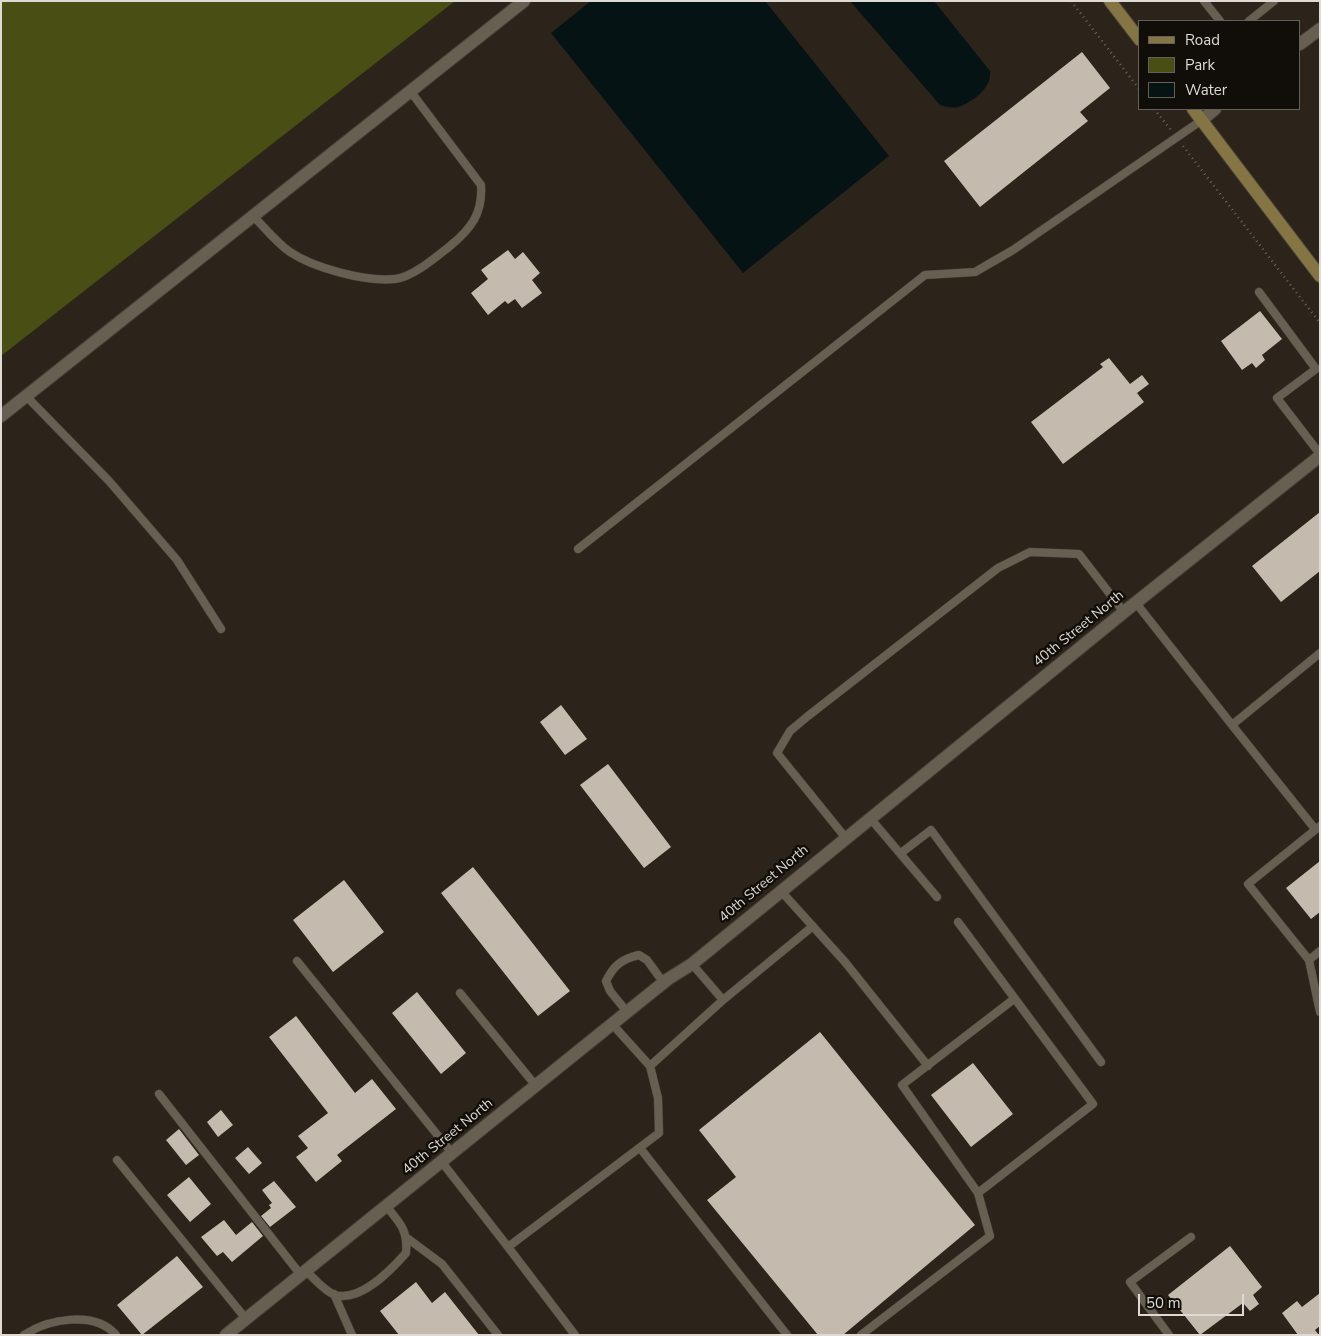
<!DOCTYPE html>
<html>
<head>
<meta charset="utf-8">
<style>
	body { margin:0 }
	#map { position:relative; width:1321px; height:1336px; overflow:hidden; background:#2c241a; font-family:"Nunito Sans",sans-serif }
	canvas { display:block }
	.frame { position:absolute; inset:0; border:2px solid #dfdad3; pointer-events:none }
	.legend { position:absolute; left:1138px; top:20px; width:162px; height:90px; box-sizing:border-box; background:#110e09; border:1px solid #63605a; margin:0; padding:6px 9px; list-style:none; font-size:15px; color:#dfdad3 }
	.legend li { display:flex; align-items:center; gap:10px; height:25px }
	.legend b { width:25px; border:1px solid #63605a }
	.scale { position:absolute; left:1138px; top:1294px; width:106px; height:22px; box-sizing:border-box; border:2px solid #dfdad3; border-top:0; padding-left:6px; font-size:15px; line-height:18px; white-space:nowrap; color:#dfdad3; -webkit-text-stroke:4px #110e09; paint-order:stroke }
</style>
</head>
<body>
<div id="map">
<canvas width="1321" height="1336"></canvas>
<div class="frame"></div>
<ul class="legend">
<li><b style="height:6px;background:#857545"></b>Road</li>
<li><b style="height:14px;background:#494e14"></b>Park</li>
<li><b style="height:14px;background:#061315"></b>Water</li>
</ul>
<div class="scale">50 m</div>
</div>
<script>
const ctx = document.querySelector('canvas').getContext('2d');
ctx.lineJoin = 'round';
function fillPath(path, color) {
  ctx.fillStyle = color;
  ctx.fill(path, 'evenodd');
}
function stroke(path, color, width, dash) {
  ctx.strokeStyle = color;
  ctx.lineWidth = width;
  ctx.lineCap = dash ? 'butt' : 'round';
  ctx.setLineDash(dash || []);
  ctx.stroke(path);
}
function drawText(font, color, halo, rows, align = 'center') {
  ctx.font = font + ' "Nunito Sans",sans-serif';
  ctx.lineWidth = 5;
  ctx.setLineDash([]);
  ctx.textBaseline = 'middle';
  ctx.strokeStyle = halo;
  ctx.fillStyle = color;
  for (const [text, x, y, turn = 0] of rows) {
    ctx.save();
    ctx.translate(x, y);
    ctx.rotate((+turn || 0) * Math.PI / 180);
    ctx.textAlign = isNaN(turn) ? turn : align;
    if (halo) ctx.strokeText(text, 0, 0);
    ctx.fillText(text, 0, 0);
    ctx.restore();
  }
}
fillPath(new Path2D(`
	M1,1h454l-454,355z`), '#494e14');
fillPath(new Path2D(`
	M591,1h174l124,155 -146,117 -192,-240z
	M850,1h84l56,70c2,16 -15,29 -29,35 -7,3 -14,1 -21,-1z`), '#061315');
fillPath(new Path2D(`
	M1082,52l28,36 -30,24 8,9 -108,86 -36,-46z
	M508,250l7,9 8,-7 17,21 -8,7 10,13 -20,15 -7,-9 -7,5 -3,-3 -17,14 -17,-22 17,-14 -7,-9z
	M1260,311l22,28 -20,16 3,5 -9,8 -4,-5 -10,7 -21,-29z
	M1109,358l21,26 12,-9 7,9 -12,9 7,9 -81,62 -32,-42 72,-55 -3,-3z
	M1320,512v59l-39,31 -29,-36z
	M561,705l26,34 -22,16 -25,-33z
	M608,764l63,83 -27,21 -64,-83z
	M1320,861v51l-9,7 -25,-31z
	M473,867l97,124 -32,25 -97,-123z
	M344,880l40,52 -51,40 -40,-52z
	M417,992l49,61 -25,21 -49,-61z
	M296,1016l59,77 17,-14 24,30 -59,46 5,6 -26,21 -20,-25 12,-9 -10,-12 30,-23 -59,-76z
	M820,1032l155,193 -132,110h-25l-111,-135 29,-23 -37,-47z
	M973,1063l40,51 -42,33 -40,-52z
	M221,1110l12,15 -15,12 -11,-15z
	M179,1129l20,26 -13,10 -20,-25z
	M248,1147l14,16 -13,11 -14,-16z
	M189,1177l22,27 -21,18 -23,-27z
	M274,1181l22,26 -26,20 -9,-11 10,-8 -2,-3 3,-2 -10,-13z
	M224,1220l12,15 16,-13 11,14 -31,26 -9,-10 -6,4 -16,-19z
	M1230,1246l32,41 -9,8 6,9 -9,7 -7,-8 -43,32 -32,-40z
	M177,1256l26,31 -61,48 -25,-30z
	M416,1282l16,21 13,-11 34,43h-80l-19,-24z
	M1320,1293v33l-5,4 4,5h-21l-16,-22 15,-12 5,6z`), '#c4bbae');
const service = new Path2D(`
	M1204,1l16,20
	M1249,21l25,-20
	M254,217c11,11 23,26 36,35 24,16 75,30 105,27 18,-2 41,-22 55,-33 21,-17 33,-33 31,-61l-70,-93
	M1259,292l57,77 -39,29 43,56
	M26,396l83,85 68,79 44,69
	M578,549l347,-274 50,-3 38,-22 189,-130
	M1136,603l96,122 88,-72
	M1232,725l83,104
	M870,818l67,79
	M845,837l-68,-84 13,-22 18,-15 190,-148 32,-16 49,2 45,58
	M901,853l30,-23 170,232
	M780,890l65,72 83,104
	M958,922l135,182 -115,89 -76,-108 112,-86
	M1320,951l-11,9 11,52
	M1309,960l-61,-76 72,-58
	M297,961l155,192
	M460,993l76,93
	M723,1000l90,-74
	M628,1013l-18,-22 -4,-10c8,-16 16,-22 33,-26l8,5 16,22
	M613,1025l37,41 73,-66 -31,-36
	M159,1094l141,180
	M640,1148l147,187
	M117,1160l129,159
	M441,1161l67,86 151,-114 -1,-35 -8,-32
	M407,1238l35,26 56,71
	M508,1247l67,88
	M305,1270c9,8 19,21 30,25 26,7 56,-25 71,-42 2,-23 -6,-30 -20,-47
	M334,1294l18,41
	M24,1335c24,-16 71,-25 92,0
	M861,1335l129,-99 -12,-43
	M1169,1335l-39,-53 61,-45`);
const minor = new Path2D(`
	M1300,44l20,-15
	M1202,120l13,-11
	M1,416l523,-415
	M226,1335l442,-356 24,-15 432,-352 196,-156`);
const secondary = new Path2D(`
	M1110,1l30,39
	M1193,109l127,167`);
stroke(service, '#453e36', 9);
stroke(minor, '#453e36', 14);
stroke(secondary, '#453e36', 14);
stroke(new Path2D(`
	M1071,1l69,89
	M1154,109l17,21
	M1183,146l137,177`), '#6c655c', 2.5, [1, 4]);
stroke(service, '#685f53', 8);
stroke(minor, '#685f53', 12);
stroke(secondary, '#857545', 12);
drawText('14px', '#dfdad3', '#110e09', [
	["40th Street North",1079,629,-39],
	["40th Street North",764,884,-40],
	["40th Street North",448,1137,-39]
]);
</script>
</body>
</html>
